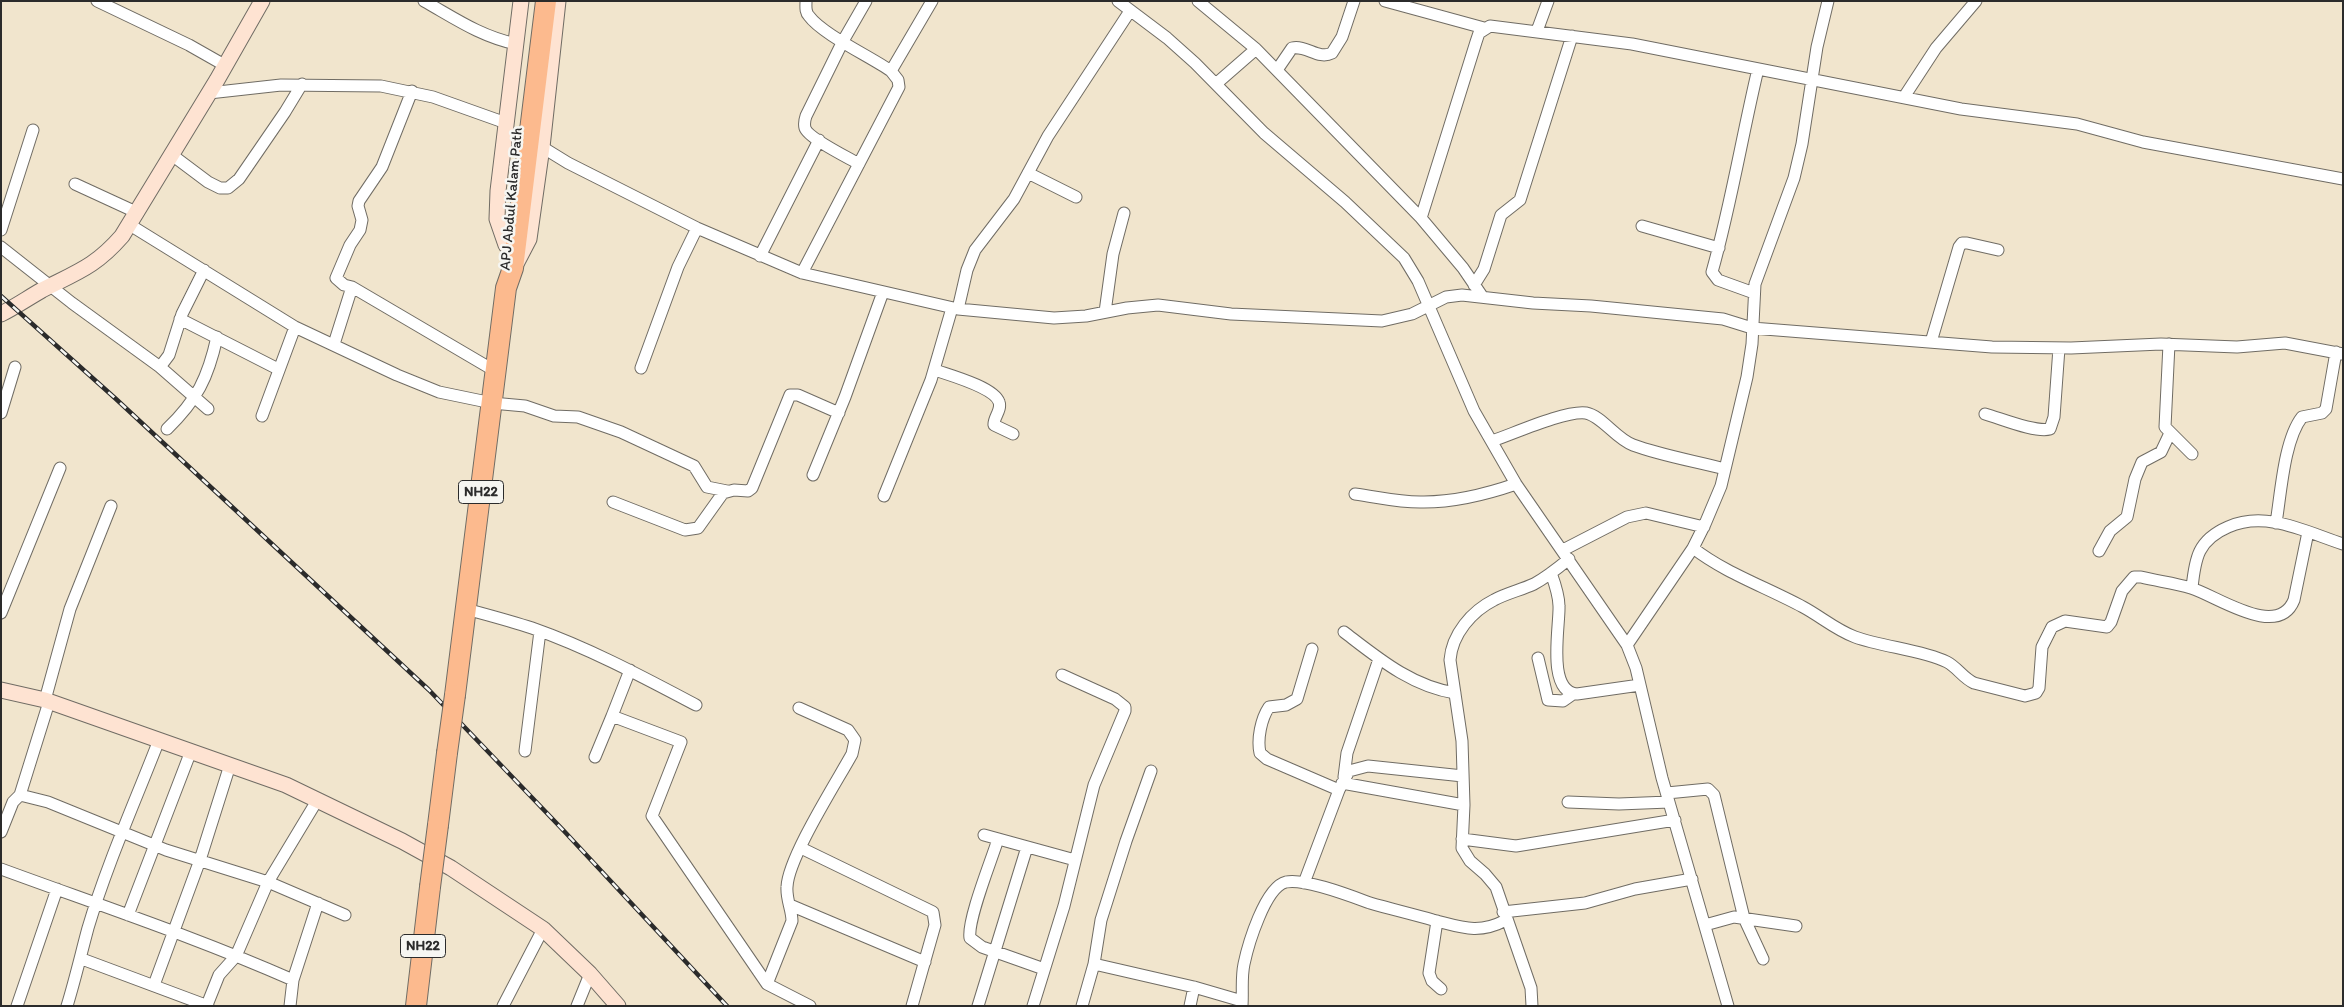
<!DOCTYPE html>
<html>
<head>
<meta charset="utf-8">
<style>
	body { margin:0 }
	#map { position:relative; width:2344px; height:1007px; overflow:hidden; background:#f1e5cd; font-family:Itim,sans-serif }
	canvas { display:block }
	.frame { position:absolute; inset:0; border:2px solid #2b2b2b; pointer-events:none }
</style>
</head>
<body>
<div id="map">
<canvas width="2344" height="1007"></canvas>
<div class="frame"></div>
</div>
<script>
const ctx = document.querySelector('canvas').getContext('2d');
ctx.lineJoin = 'round';
function stroke(path, color, width, dash) {
  ctx.strokeStyle = color;
  ctx.lineWidth = width;
  ctx.lineCap = dash ? 'butt' : 'round';
  ctx.setLineDash(dash || []);
  ctx.stroke(path);
}
function drawText(font, color, halo, rows, align = 'center') {
  ctx.font = font + ' Itim,sans-serif';
  ctx.lineWidth = 5;
  ctx.setLineDash([]);
  ctx.textBaseline = 'middle';
  ctx.strokeStyle = halo;
  ctx.fillStyle = color;
  for (const [text, x, y, turn = 0] of rows) {
    ctx.save();
    ctx.translate(x, y);
    ctx.rotate((+turn || 0) * Math.PI / 180);
    ctx.textAlign = isNaN(turn) ? turn : align;
    if (halo) ctx.strokeText(text, 0, 0);
    ctx.fillText(text, 0, 0);
    ctx.restore();
  }
}
const street = new Path2D(`
	M97,1l92,44 37,21
	M424,1c32,18 56,35 92,43
	M1118,1l49,37 28,25 69,70 81,69 59,56 14,23 56,130 42,73 111,161 9,23 26,110 66,228
	M1198,1l58,48
	M1385,1l99,27
	M1537,31l11,-30
	M1277,70l15,-22c15,-3 26,12 40,5l10,-16 12,-36
	M891,71l41,-70
	M1217,83l39,-34 165,169 42,50 19,28
	M412,91l-30,76 -23,34 -1,5 4,14 -2,10 -10,15 -14,33 8,7 8,2 143,84
	M209,93l72,-8 100,1 52,11 73,26
	M1904,97l32,-49 40,-47
	M517,140l25,7 26,16 129,65 105,45 156,36 96,9 32,-2 41,-8 31,-3 73,9 151,7 30,-7 34,-17 16,-2 71,8 58,3 132,13 29,9 240,19 79,1 90,-4 76,3 48,-4 58,11
	M172,155l36,27 12,6h8l11,-9 46,-67 17,-28
	M859,164c-10,-6 -51,-26 -54,-36 -1,-4 0,-9 1,-12l37,-75 23,-40
	M1028,173l48,24
	M75,184l63,29
	M1421,218l55,-176 3,-9 11,-7 142,18 329,65 116,15 66,18 200,37
	M130,225l165,102 102,48 42,17 53,11 33,3 29,10 24,1 43,15 73,34 13,21 20,4
	M1642,226l77,22
	M1,230l32,-100
	M1,247l71,56 88,64 48,42
	M760,256l59,-116
	M802,273l97,-186 -1,-7 -7,-9c-20,-14 -69,-37 -82,-55 -4,-4 -3,-9 -3,-15
	M1474,285l10,-16 17,-54 19,-15 52,-164
	M1754,293l-36,-13 -6,-8c19,-67 30,-136 46,-203
	M958,309l9,-39 8,-20 39,-51 34,-63 82,-125
	M1105,312l8,-58 11,-41
	M180,319l98,50
	M1931,342l28,-95 3,-4h5l31,7
	M334,344l18,-57
	M2169,344l-4,83 27,27
	M160,367l9,-12 13,-41 22,-44
	M641,368l37,-101 19,-39
	M935,370c14,5 59,17 64,32 3,8 -6,16 -5,23l19,9
	M1,413l14,-46
	M1985,414c15,4 50,19 65,15l4,-12 5,-69
	M262,416l33,-89
	M167,429c30,-29 41,-51 50,-92
	M1492,441c21,-7 74,-31 94,-28 16,3 30,26 47,32 30,11 62,16 92,24
	M813,475l32,-78 38,-105
	M1355,494c23,3 46,9 69,8 31,0 63,-8 92,-18
	M884,496l47,-116 21,-72
	M613,502l72,28 13,-2 25,-35 11,-3 14,1 4,-3 38,-93h8l41,18
	M2276,523c5,-30 8,-83 26,-106l20,-4 4,-4 10,-57
	M1693,548c32,25 73,39 110,59 17,9 33,23 52,30 28,10 67,13 92,25 10,5 16,16 27,21l51,13 11,-3 3,-5 3,-41 10,-20 13,-6 42,6 4,-5 11,-31 12,-14h7c16,4 34,6 50,11 26,8 87,52 103,12l14,-68
	M1563,550l64,-33 19,-4 58,14
	M2099,551l11,-20 17,-14 8,-38 7,-17 19,-10 9,-19
	M1551,573c4,11 8,22 8,33 1,19 -13,86 18,88l63,-9
	M2192,588c3,-30 6,-48 36,-61 38,-17 78,5 115,17
	M466,609c22,6 45,12 66,19 57,20 111,49 164,77
	M1,613l59,-145
	M1344,632c34,26 67,54 111,61
	M1627,645l66,-97 12,-24 16,-38 26,-109 5,-33 3,-60 39,-106 8,-34 15,-97 11,-46
	M1312,649l-15,50 -11,6 -17,2c-8,12 -12,32 -9,46l7,6 72,31
	M1538,658l10,42 15,1 10,-7
	M45,700l25,-91 41,-103
	M612,716l18,-46
	M525,751l15,-120
	M595,757l17,-41 69,26 -29,74 115,168 43,22
	M1344,777l3,-24 32,-94
	M1342,783l122,22
	M1667,793l41,-4 6,6 30,123 19,41
	M20,795l28,7 118,48 102,32 77,33
	M1568,802l51,2 50,-2
	M1,832l12,-30 7,-7 29,-93
	M984,835l91,25
	M998,839c-6,20 -31,81 -28,99l12,9 62,22
	M1462,839l54,7 159,-26
	M801,848l132,64 2,13 -23,81
	M1,869c98,36 197,69 292,111
	M1304,883l35,-93 10,-19 19,-5 95,10
	M790,905l135,57
	M1503,912l82,-9 50,-14 57,-10
	M128,915l63,-164
	M1437,921l-8,52 3,8 9,8
	M1705,925l29,-8 62,9
	M82,959l126,47
	M1094,964l100,23 48,14
	M767,984l25,-63c0,-11 -6,-22 -5,-34 1,-29 49,-104 65,-133l3,-14 -7,-10 -49,-22
	M154,985l46,-125 30,-95
	M207,1005l12,-30 17,-19 32,-74 50,-83
	M17,1006l40,-117
	M67,1006c8,-26 14,-52 21,-78 19,-64 47,-126 71,-188
	M290,1006l3,-26 25,-77
	M503,1006l40,-77
	M577,1006l13,-32
	M978,1006l49,-159
	M1033,1006l31,-100 30,-121 31,-74v-4l-10,-8 -53,-24
	M1082,1006l12,-42 7,-44 25,-79 25,-70
	M1190,1006l4,-19
	M1242,1006c1,-14 -1,-28 2,-42 4,-19 21,-77 42,-82 19,-4 65,14 84,21 21,6 42,11 63,17 28,7 45,15 73,0
	M1532,1006l-1,-18 -35,-101 -11,-13 -15,-13 -8,-13 2,-43 -2,-64 -12,-81c2,-26 22,-49 44,-60 13,-7 27,-10 40,-16 13,-7 24,-16 35,-25`);
const secondary = new Path2D(`
	M506,245l-9,-26 1,-28 23,-190
	M517,262l12,-23 13,-92 16,-146
	M1,314c14,-7 27,-16 41,-24 35,-18 53,-23 80,-54l95,-156 45,-79
	M1,690l44,10 241,85 116,56 49,27 92,61 47,45 28,32`);
const highway = new Path2D(`
	M455,695l51,-407 7,-20 33,-267
	M438,825l9,-72
	M416,1006l14,-119`);
stroke(street, '#706c64', 13);
stroke(secondary, '#706c64', 17);
stroke(highway, '#706c64', 22);
stroke(street, '#fff', 11);
stroke(secondary, '#fee3d2', 15);
stroke(highway, '#fcba8e', 20);
const rail = new Path2D(`
	M1,296l115,103 313,291 135,141 163,175`);
stroke(rail, '#2b2b2b', 4.5);
stroke(rail, '#f6f6f2', 2.5, [8]);
const highwayBridge = new Path2D(`
	M447,753l8,-58
	M430,887l8,-62`);
stroke(highwayBridge, '#706c64', 22, []);
stroke(highwayBridge, '#fcba8e', 20);
for (const [x, y, w] of [
	[481,492,45],
	[423,946,45]
]) {
  const box = new Path2D();
  box.roundRect(x - w / 2, y - 11.5, w, 23, 4);
  ctx.fillStyle = '#f6f6f2';
  ctx.fill(box);
  stroke(box, '#2b2b2b', 1);
}
drawText('bold 14px', '#2b2b2b', null, [
	["NH22",481,492],
	["NH22",423,946]
]);
drawText('15px', '#2b2b2b', '#f6f6f2', [
	["APJ Abdul Kalam Path",512,199,-85]
]);
</script>
</body>
</html>
